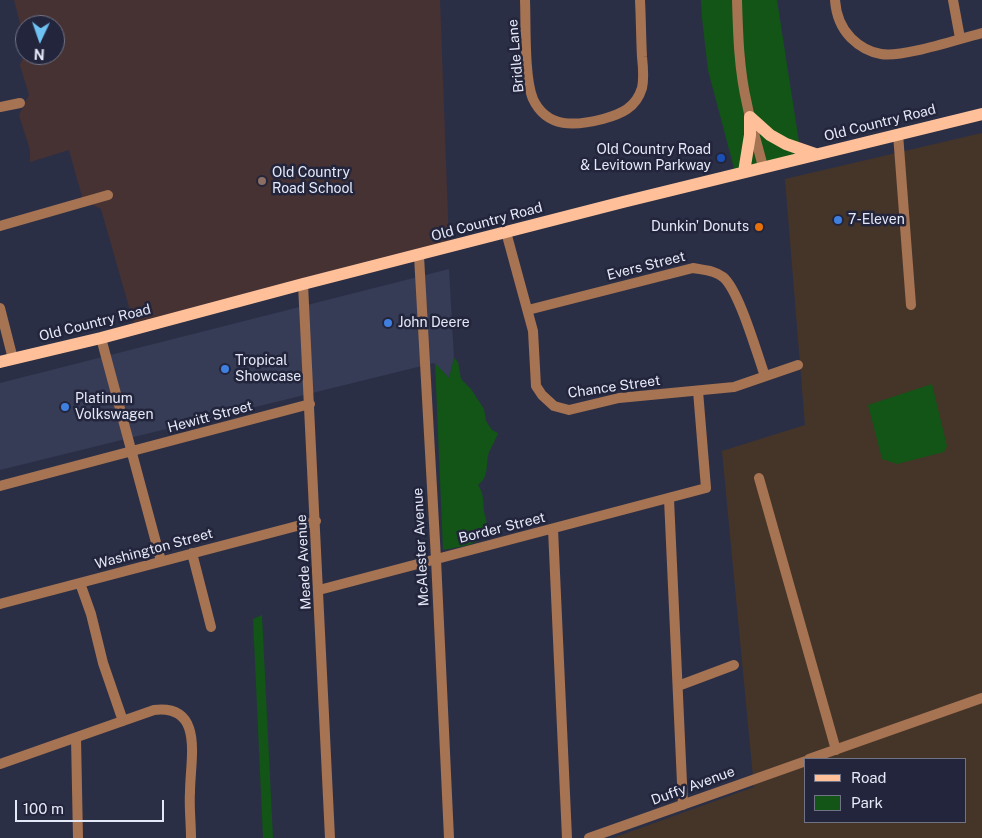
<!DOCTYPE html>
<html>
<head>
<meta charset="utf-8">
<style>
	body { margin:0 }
	#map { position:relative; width:982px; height:838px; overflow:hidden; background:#2b2f46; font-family:"Public Sans",sans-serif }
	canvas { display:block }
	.legend { position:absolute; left:804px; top:758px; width:162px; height:65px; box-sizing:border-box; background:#22253b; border:1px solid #707386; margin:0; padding:6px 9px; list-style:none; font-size:15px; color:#e5e8f7 }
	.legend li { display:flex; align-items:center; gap:10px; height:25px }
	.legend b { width:25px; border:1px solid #707386 }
	.north { position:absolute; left:15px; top:15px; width:50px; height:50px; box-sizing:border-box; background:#22253b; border:1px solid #707386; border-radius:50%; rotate:183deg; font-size:14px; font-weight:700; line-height:20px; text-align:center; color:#e5e8f7 }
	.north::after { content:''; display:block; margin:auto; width:18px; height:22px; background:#6fc2f4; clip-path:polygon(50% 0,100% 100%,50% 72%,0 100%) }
	.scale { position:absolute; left:15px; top:800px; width:149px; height:22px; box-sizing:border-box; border:2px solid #e5e8f7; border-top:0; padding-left:6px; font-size:15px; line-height:18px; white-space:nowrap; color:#e5e8f7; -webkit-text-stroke:4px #22253b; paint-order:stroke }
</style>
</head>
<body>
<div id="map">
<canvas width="982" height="838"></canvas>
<ul class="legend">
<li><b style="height:6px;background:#ffc099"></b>Road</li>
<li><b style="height:14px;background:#125516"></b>Park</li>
</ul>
<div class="north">N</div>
<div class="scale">100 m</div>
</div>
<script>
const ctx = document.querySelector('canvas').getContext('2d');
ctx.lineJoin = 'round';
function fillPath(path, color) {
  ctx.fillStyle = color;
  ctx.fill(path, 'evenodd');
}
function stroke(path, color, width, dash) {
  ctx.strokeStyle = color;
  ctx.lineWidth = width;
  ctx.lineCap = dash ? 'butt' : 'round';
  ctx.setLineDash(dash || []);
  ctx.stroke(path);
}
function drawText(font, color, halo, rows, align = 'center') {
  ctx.font = font + ' "Public Sans",sans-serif';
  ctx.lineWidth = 5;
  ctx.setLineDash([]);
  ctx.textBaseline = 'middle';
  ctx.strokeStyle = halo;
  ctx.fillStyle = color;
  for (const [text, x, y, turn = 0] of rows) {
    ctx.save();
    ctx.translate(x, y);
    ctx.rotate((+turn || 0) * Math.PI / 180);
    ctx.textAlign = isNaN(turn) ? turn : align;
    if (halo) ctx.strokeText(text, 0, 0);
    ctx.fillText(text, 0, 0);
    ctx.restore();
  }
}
fillPath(new Path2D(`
	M449,269l5,89 -5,20 -15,-15 -434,107v-87z`), '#363b56');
fillPath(new Path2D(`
	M982,133v705h-369l141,-51 -32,-336 83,-26 -20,-246zM806,759h160v63h-160z`), '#453529');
fillPath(new Path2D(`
	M14,0h426l9,245 -314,83 -34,-119 -18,-9 -14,-50 -39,12v-12l-11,-35 10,-20 -9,-30 5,-12v2h30v-30h-30v17z`), '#473233');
fillPath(new Path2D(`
	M701,0h76l24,155 -66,17 -27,-102 -6,-52z
	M454,358l4,4 3,17 10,10 13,20 2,12 6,9 6,3c-2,6 -6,13 -9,19 -4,13 1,24 -11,33 6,8 5,17 6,26 1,7 4,12 3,19 -4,16 -31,17 -44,20l-8,-187 14,15z
	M932,384l15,62 -3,6 -47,12 -15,-5 -14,-54z
	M262,615l11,223h-10l-10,-219z`), '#125516');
stroke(new Path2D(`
	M525,0c1,24 -1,78 8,99 14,30 43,27 70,20 18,-5 33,-11 39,-31 2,-9 1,-22 0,-31 -1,-19 -1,-38 -2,-57
	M737,0c1,35 2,70 10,104 4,21 11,42 16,63
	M835,0c1,15 5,27 16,38 8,8 18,14 30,16 21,4 77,-15 101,-21
	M953,0l7,38
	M0,107l20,-4
	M898,134l13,171
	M0,226l108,-31
	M506,232l27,99 3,55 6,9 12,11 15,4 50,-12 115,-11 64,-22
	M419,256l17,303 13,279
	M303,284l27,554
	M0,308l13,51
	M528,310l165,-42c10,2 21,2 30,9 16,13 34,77 42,99
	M101,338l60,223
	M759,478l77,272
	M0,486l310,-82
	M669,499l14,306
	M553,529l14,309
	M192,553l19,74
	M80,583l11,31 12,49 20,58
	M319,590l387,-102 -8,-97
	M0,604l316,-83
	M678,686l56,-21
	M76,738l2,100
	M809,759l173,-61
	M0,764l154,-54c51,-6 36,50 36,82 -1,15 1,31 1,46
	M589,838l217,-77`), '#a67353', 10);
stroke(new Path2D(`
	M750,117l20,18 16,9 29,10
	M744,172l6,-37v-18
	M0,362l101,-24 202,-54 320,-82 359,-88`), '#ffc099', 12);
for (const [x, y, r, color] of [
	[721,158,5,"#1a4fb4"],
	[262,181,5,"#8d6e63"],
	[838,220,5,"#3f7fe0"],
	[759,227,5,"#e8710a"],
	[388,323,5,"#3f7fe0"],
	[225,369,5,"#3f7fe0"],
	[65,407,5,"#3f7fe0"]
]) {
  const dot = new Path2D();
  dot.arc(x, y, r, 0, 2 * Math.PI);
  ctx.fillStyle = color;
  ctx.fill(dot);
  stroke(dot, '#22253b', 2);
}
drawText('14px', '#e5e8f7', '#22253b', [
	["Bridle Lane",516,56,-95],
	["Old Country Road",880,123,-14],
	["Old Country Road",487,222,-15],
	["Evers Street",646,266,-14],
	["Old Country Road",95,323,-14],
	["Chance Street",614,387,-8],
	["Hewitt Street",210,417,-15],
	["Border Street",502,528,-14],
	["McAlester Avenue",421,547,-93],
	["Washington Street",154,549,-15],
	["Meade Avenue",304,562,-93],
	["Duffy Avenue",693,786,-20]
]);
drawText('14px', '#e5e8f7', '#22253b', [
	["Old Country Road",711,150,"right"],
	["& Levitown Parkway",711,166,"right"],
	["Old Country",272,173],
	["Road School",272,189],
	["7-Eleven",848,220],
	["Dunkin' Donuts",749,227,"right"],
	["John Deere",398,323],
	["Tropical",235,361],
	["Showcase",235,377],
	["Platinum",75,399],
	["Volkswagen",75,415]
], 'left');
</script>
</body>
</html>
